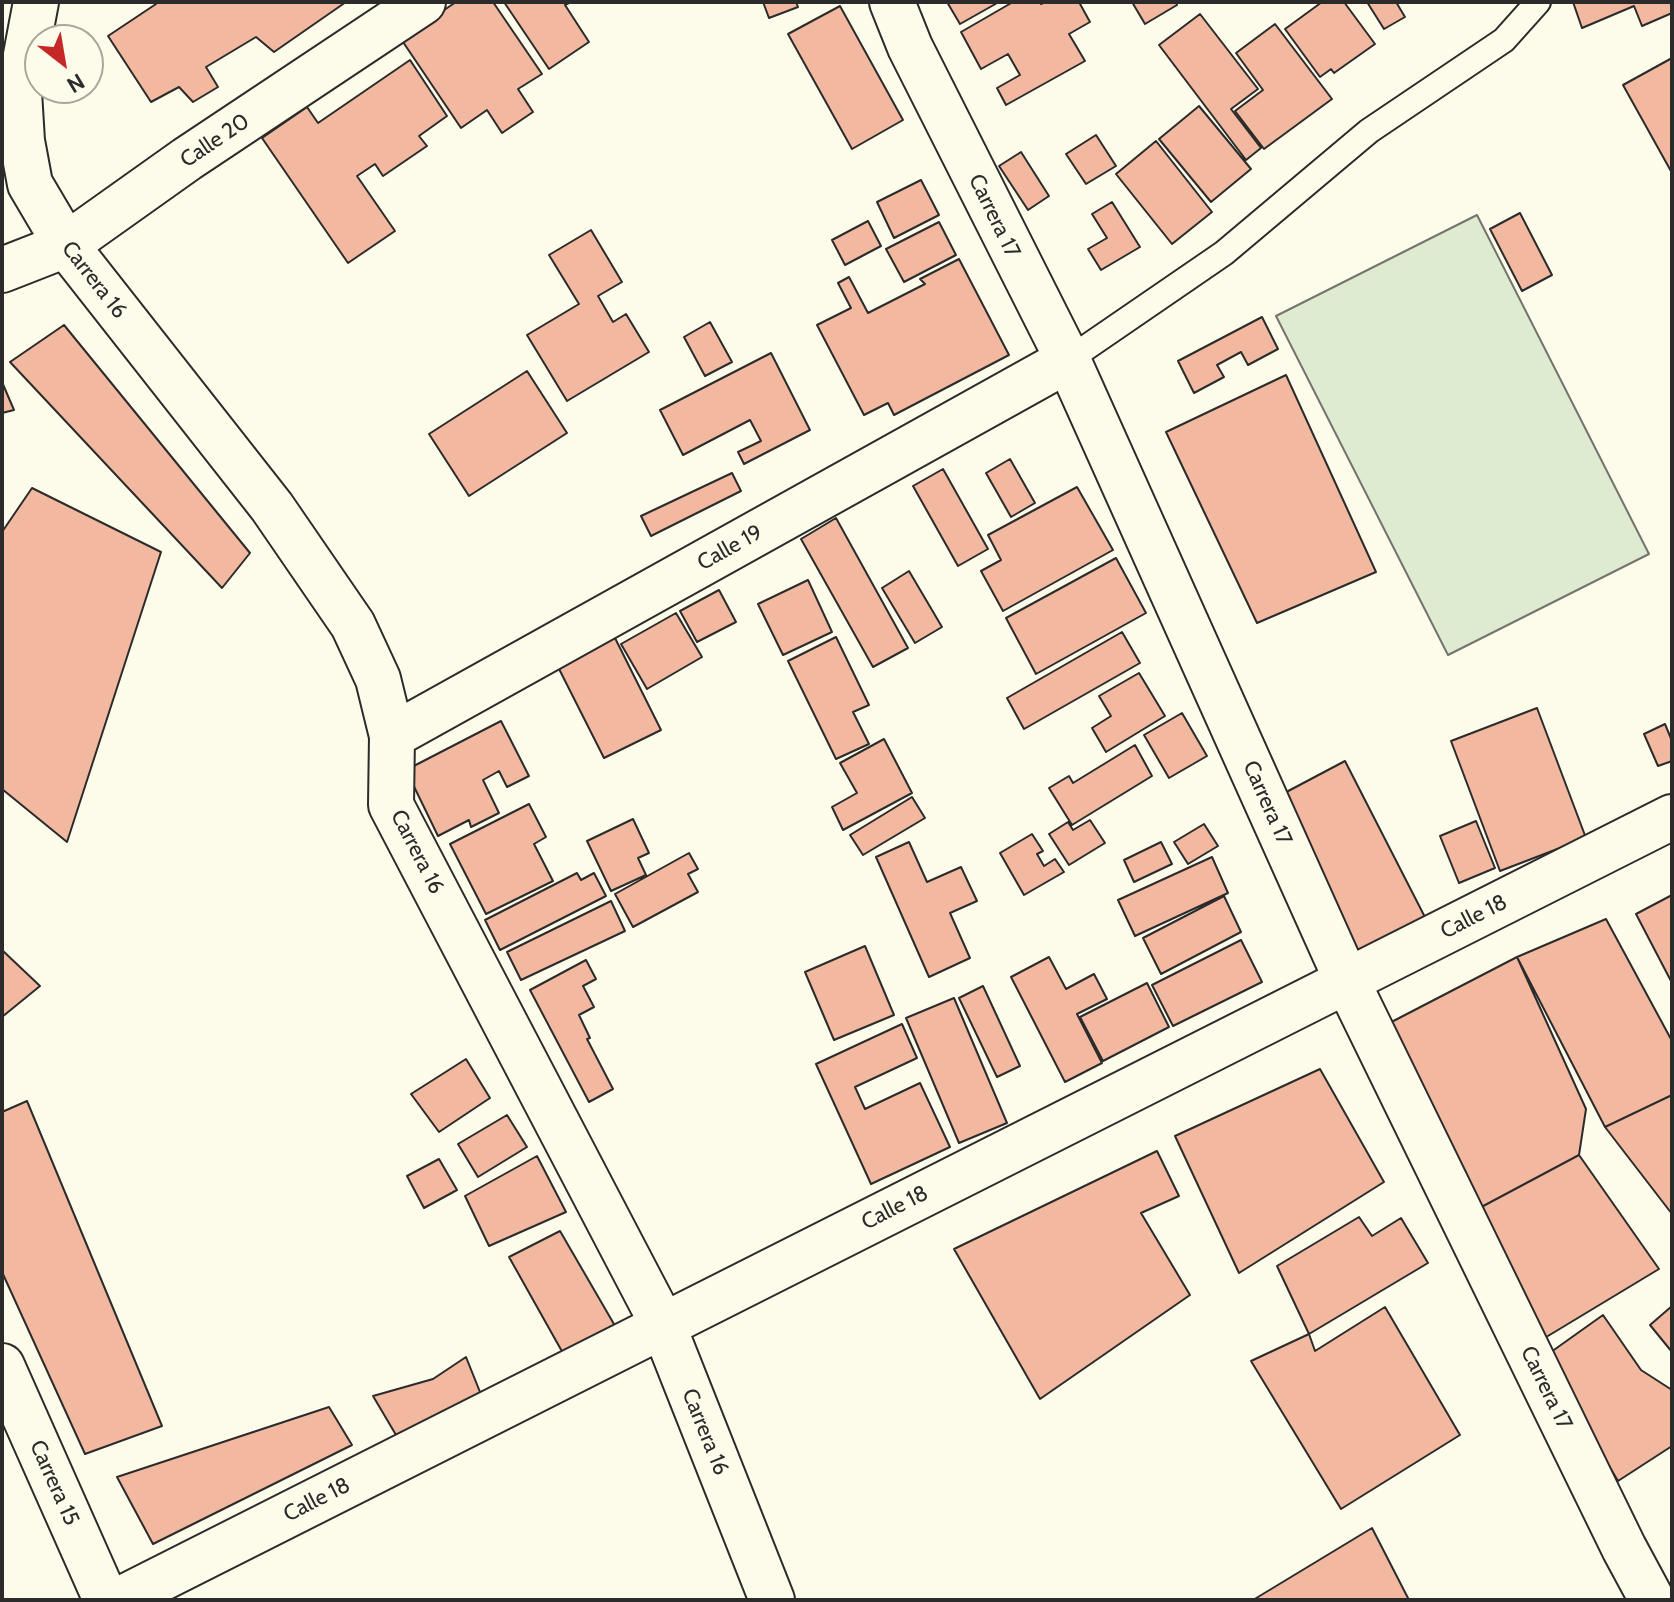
<!DOCTYPE html>
<html>
<head>
<meta charset="utf-8">
<style>
	body { margin:0 }
	#map { position:relative; width:1674px; height:1602px; overflow:hidden; background:#fdfbea; font-family:Cabin,sans-serif }
	canvas { display:block }
	.frame { position:absolute; inset:0; border:4px solid #2b2b2b; pointer-events:none }
	.north { position:absolute; left:24px; top:24px; width:80px; height:80px; box-sizing:border-box; background:#fdfbea; border:2px solid #a9a89e; border-radius:50%; rotate:149deg; font-size:22px; font-weight:700; line-height:32px; text-align:center; color:#2b2b2b }
	.north::after { content:''; display:block; margin:auto; width:28px; height:36px; background:#c62828; clip-path:polygon(50% 0,100% 100%,50% 72%,0 100%) }
</style>
</head>
<body>
<div id="map">
<canvas width="1674" height="1602"></canvas>
<div class="frame"></div>
<div class="north">N</div>
</div>
<script>
const ctx = document.querySelector('canvas').getContext('2d');
ctx.lineJoin = 'round';
function fillPath(path, color) {
  ctx.fillStyle = color;
  ctx.fill(path, 'evenodd');
}
function stroke(path, color, width, dash) {
  ctx.strokeStyle = color;
  ctx.lineWidth = width;
  ctx.lineCap = dash ? 'butt' : 'round';
  ctx.setLineDash(dash || []);
  ctx.stroke(path);
}
function drawText(font, color, halo, rows, align = 'center') {
  ctx.font = font + ' Cabin,sans-serif';
  ctx.lineWidth = 6;
  ctx.setLineDash([]);
  ctx.textBaseline = 'middle';
  ctx.strokeStyle = halo;
  ctx.fillStyle = color;
  for (const [text, x, y, turn = 0] of rows) {
    ctx.save();
    ctx.translate(x, y);
    ctx.rotate((+turn || 0) * Math.PI / 180);
    ctx.textAlign = isNaN(turn) ? turn : align;
    if (halo) ctx.strokeText(text, 0, 0);
    ctx.fillText(text, 0, 0);
    ctx.restore();
  }
}
const green = new Path2D(`
	M1477,215l172,339 -201,101 -172,-339z`);
fillPath(green, '#deebd1');
stroke(green, '#74746e', 2);
const building = new Path2D(`
	M155,2h191l-72,50 -18,-15 -50,30 12,20 -25,15 -14,-15 -28,15 -43,-66 48,-32z
	M456,2h37l49,72 -24,15 15,23 -31,21 -15,-23 -26,18 -60,-89z
	M504,2h67l-6,3 24,37 -40,27z
	M763,2h33l2,5 -29,11z
	M947,2h52l-39,22z
	M1013,2h27l1,2 4,-2h34l11,20 -21,12 16,27 -79,44 -9,-17 23,-13 -12,-21 -27,15 -20,-37z
	M1132,2h44l1,3 -32,19z
	M1322,2h22l31,42 -41,29 -3,-4 -11,8 -35,-48z
	M1367,2h29l9,15 -21,12z
	M1573,2h99v11l-30,13 -8,-20 -52,22z
	M840,6l63,114 -51,29 -64,-115z
	M1200,14l58,75 -27,20 30,39 -15,12 -87,-115z
	M1275,24l57,75 -68,50 -29,-38 28,-21 -27,-37z
	M1672,58v115l-49,-88z
	M410,60l37,56 -28,20 8,10 -44,30 -8,-12 -18,12 38,55 -47,32 -86,-125 45,-31 11,16z
	M1199,106l52,63 -40,33 -52,-63z
	M1096,135l20,31 -30,18 -20,-30z
	M1156,141l56,71 -40,32 -56,-70z
	M1021,152l28,44 -21,14 -29,-44z
	M921,180l18,35 -45,23 -17,-36z
	M1112,202l28,45 -39,23 -13,-21 19,-11 -15,-24z
	M1520,213l32,62 -30,16 -32,-62z
	M868,221l13,25 -36,19 -13,-25z
	M939,222l17,33 -52,27 -18,-33z
	M591,230l31,52 -24,14 15,26 13,-8 23,38 -82,49 -40,-66 52,-31 -30,-49z
	M959,259l50,96 -115,60 -6,-12 -24,12 -47,-90 34,-17 -13,-25 11,-6 19,36 57,-29 -5,-5z
	M1262,317l16,32 -30,16 -7,-13 -24,13 7,12 -30,16 -16,-32z
	M710,322l22,40 -27,14 -21,-39z
	M64,325l186,228 -28,35 -212,-226z
	M771,353l39,77 -66,34 -6,-12 23,-11 -11,-21 -67,35 -23,-45z
	M527,371l40,62 -98,63 -40,-62z
	M1286,375l90,197 -119,51 -91,-191z
	M2,382l12,28 -12,3z
	M1010,459l25,44 -24,14 -25,-44z
	M943,469l45,80 -30,17 -45,-80z
	M732,473l9,18 -90,45 -10,-20z
	M1077,487l36,63 -110,61 -22,-40 20,-11 -13,-25z
	M32,488l129,64 -94,290 -65,-53v-257z
	M836,518l72,130 -35,19 -72,-128z
	M1116,558l30,55 -110,61 -30,-56z
	M909,571l33,56 -27,16 -33,-55z
	M808,580l24,52 -49,23 -25,-51z
	M719,590l17,32 -39,20 -17,-31z
	M676,613l26,44 -55,32 -26,-45z
	M610,628l51,102 -57,28 -51,-101z
	M1122,632l18,31 -116,66 -17,-31z
	M836,637l33,68 -16,7 16,32 -33,15 -48,-98z
	M1139,673l26,43 -59,36 -14,-24 19,-12 -12,-20z
	M1537,708l49,130 -86,33 -49,-130z
	M1182,713l25,43 -38,22 -25,-43z
	M501,721l28,55 -22,11 -8,-16 -16,9 16,33 -28,14 -2,-7 -31,16 -32,-66z
	M1665,724l7,17v20l-14,5 -14,-32z
	M884,739l28,54 -69,37 -11,-23 25,-14 -17,-30z
	M1135,745l17,31 -80,49 -23,-37 20,-12 4,7z
	M1345,761l84,164 -72,34 -82,-161z
	M912,797l13,21 -62,37 -13,-20z
	M529,804l17,33 -12,7 19,37 -67,33 -36,-70z
	M633,819l16,34 -11,5 8,17 -35,16 -24,-50z
	M1090,820l15,23 -36,22 -20,-31 19,-12 5,8z
	M1476,821l19,47 -36,15 -19,-47z
	M1204,824l14,22 -30,18 -14,-22z
	M1032,834l11,17 -6,3 7,12 11,-7 9,13 -40,23 -24,-42z
	M909,842l18,40 34,-15 16,34 -27,12 20,45 -41,19 -53,-120z
	M1161,842l11,22 -38,18 -10,-22z
	M689,853l9,16 -10,5 10,18 -65,35 -18,-33z
	M1212,857l16,36 -93,43 -17,-36z
	M577,873l4,7 13,-7 12,23 -106,54 -15,-30z
	M1672,895v88l-36,-69z
	M1224,896l17,36 -80,42 -18,-36z
	M611,901l14,30 -104,49 -14,-28z
	M1606,919l66,122v54l-67,32 -88,-170z
	M1241,940l21,42 -89,44 -21,-41z
	M865,946l29,69 -60,25 -29,-68z
	M2,950l38,36 -38,31z
	M1049,957l17,32 28,-15 13,25 -30,15 25,49 -37,19 -54,-105z
	M1517,957l69,152 -7,46 -107,57 -96,-182z
	M586,960l10,19 -13,7 11,21 -15,8 11,23 -3,1 26,50 -24,13 -59,-112z
	M1147,983l22,44 -66,34 -23,-44z
	M983,986l37,80 -23,11 -38,-79z
	M954,998l53,125 -48,20 -53,-125z
	M902,1024l15,34 -62,29 10,22 55,-26 30,64 -79,37 -55,-120z
	M466,1059l24,39 -51,34 -28,-38z
	M1320,1069l64,113 -145,91 -64,-137z
	M1672,1095v119l-67,-87z
	M27,1101l135,325 -77,28 -83,-182v-160z
	M507,1115l20,32 -49,30 -20,-33z
	M1157,1151l22,45 -38,17 49,82 -150,104 -86,-150z
	M1579,1155l80,114 -121,73 -66,-130z
	M537,1156l29,56 -77,34 -24,-50z
	M439,1159l18,31 -33,18 -17,-32z
	M1359,1217l13,19 29,-18 27,45 -119,71 -32,-68z
	M560,1231l58,100 -54,24 -55,-98z
	M1672,1306v46l-22,-27z
	M1385,1307l75,128 -119,74 -90,-148 58,-27 6,17z
	M1603,1315l38,55 31,20v56l-54,35 -74,-124z
	M466,1357l18,45 -85,38 -26,-44 60,-17z
	M329,1407l23,38 -199,99 -36,-67z
	M1372,1528l37,72h-156z`);
fillPath(building, '#f2b8a0');
stroke(building, '#2b2b2b', 2);
const service = new Path2D(`
	M1068,360l156,-107 145,-122 135,-91 34,-38`);
const minor = new Path2D(`
	M36,2l-17,90 3,49 8,43 36,61 206,262 81,118 25,54 14,57 -1,69 272,520 109,275
	M892,2l18,45 158,313 279,621 277,567 28,52
	M2,270l64,-25 121,-86 236,-157
	M392,736l676,-376
	M2,1366l104,234
	M119,1600l1553,-783`);
stroke(service, '#2b2b2b', 28);
stroke(minor, '#2b2b2b', 48);
stroke(service, '#fdfbea', 24);
stroke(minor, '#fdfbea', 44);
drawText('22px', '#2b2b2b', '#fdfbea', [
	["Calle 20",215,141,-34],
	["Carrera 17",994,216,64],
	["Carrera 16",94,280,52],
	["Calle 19",730,548,-29],
	["Carrera 17",1267,803,66],
	["Carrera 16",417,852,63],
	["Calle 18",1474,917,-27],
	["Calle 18",895,1208,-27],
	["Carrera 17",1546,1388,64],
	["Carrera 16",705,1432,68],
	["Carrera 15",54,1483,66],
	["Calle 18",317,1500,-27]
]);
</script>
</body>
</html>
